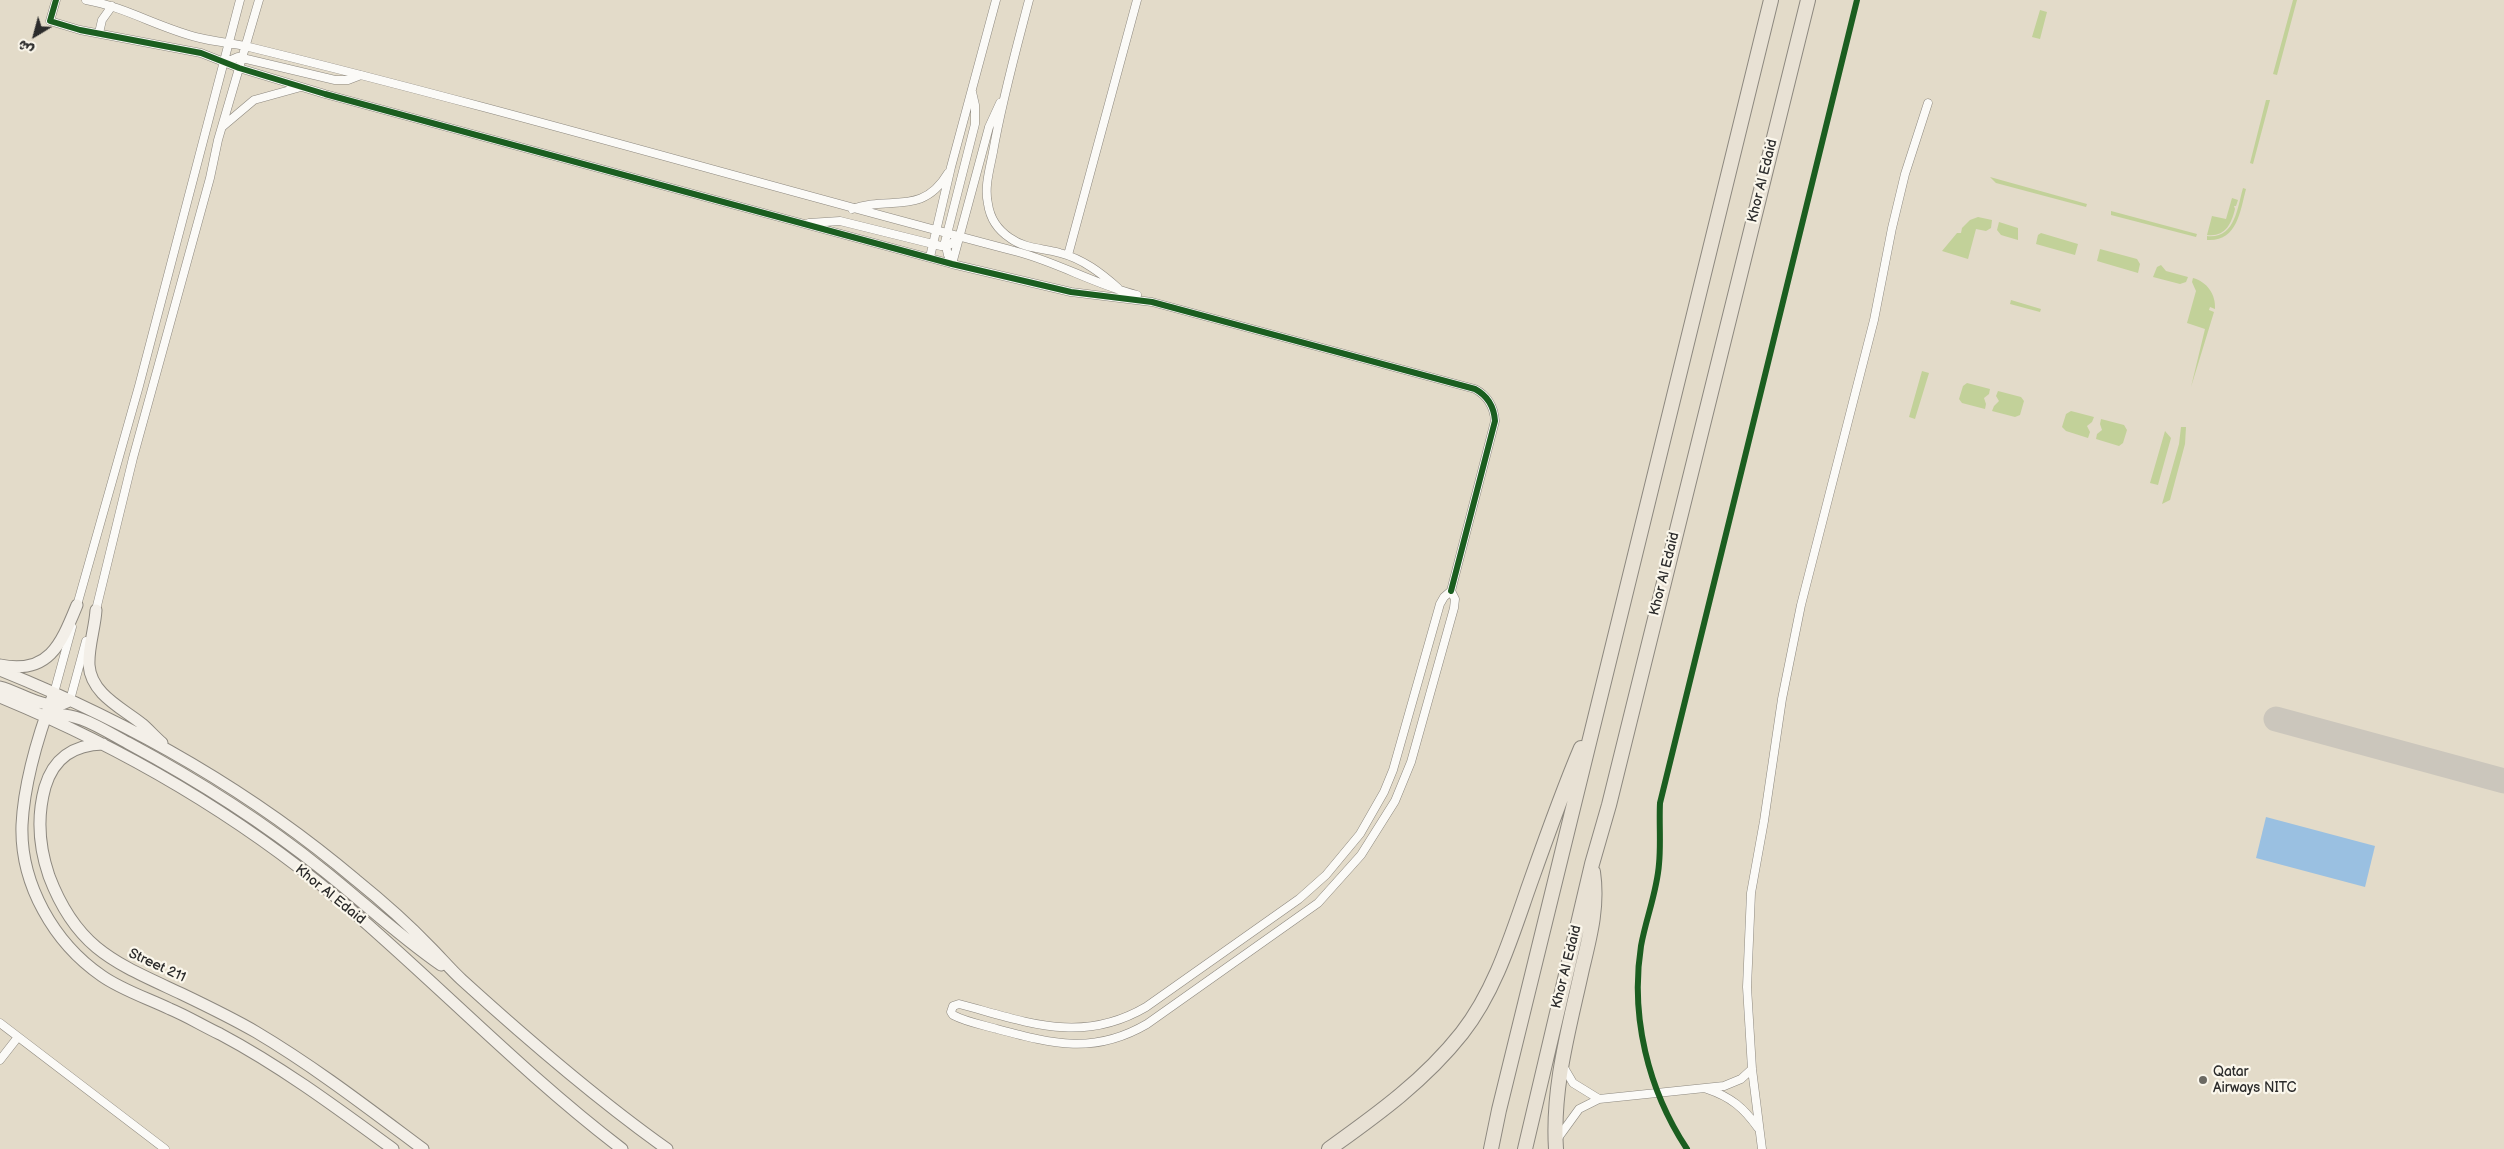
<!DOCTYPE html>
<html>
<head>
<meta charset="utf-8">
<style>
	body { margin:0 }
	#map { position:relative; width:2504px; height:1149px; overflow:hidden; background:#e3dbc9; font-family:"Balsamiq Sans","Playpen Sans Arabic",sans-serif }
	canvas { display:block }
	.north { position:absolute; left:10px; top:10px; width:50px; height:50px; -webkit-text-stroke:4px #fbf7ec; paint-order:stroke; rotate:217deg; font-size:14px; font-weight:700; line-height:20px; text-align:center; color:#2b2b2b }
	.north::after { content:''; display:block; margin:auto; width:18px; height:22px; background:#2b2b2b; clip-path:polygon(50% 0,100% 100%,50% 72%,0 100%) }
</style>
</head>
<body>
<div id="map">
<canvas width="2504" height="1149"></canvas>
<div class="north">ش</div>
</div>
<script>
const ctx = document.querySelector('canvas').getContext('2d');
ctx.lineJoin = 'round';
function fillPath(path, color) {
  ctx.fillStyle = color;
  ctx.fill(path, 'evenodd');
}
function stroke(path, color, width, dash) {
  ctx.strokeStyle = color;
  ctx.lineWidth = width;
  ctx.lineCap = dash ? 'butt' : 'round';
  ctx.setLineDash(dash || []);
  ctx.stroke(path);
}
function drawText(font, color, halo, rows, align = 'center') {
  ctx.font = font + ' "Balsamiq Sans",sans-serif';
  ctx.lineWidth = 4.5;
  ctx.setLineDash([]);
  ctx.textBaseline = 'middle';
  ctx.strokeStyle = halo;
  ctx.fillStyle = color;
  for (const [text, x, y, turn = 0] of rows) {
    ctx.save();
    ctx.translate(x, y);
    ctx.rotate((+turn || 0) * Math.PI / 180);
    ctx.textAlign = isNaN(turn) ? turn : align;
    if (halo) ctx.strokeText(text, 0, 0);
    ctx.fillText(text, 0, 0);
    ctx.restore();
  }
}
fillPath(new Path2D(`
	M2293,0h4l-20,75 -4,-1z
	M2040,10l7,2 -7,27 -8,-2z
	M2266,100h4l-17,64 -3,-1z
	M1990,177l97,27 -1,3 -90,-24z
	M2243,188l3,1c-6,23 -9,53 -39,51v-4c28,3 30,-27 36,-48z
	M2232,198l6,2 -2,6h-2l1,3c-4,16 -10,28 -28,26l5,-19 14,3z
	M2111,211l86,23 -1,3 -85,-22z
	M1978,217l14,3 -1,8 -5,3 -10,-2 -8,30 -26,-8 15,-18h4l1,-5 8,-8z
	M1999,222l19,6v12l-17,-5 -4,-5z
	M2041,233l37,11 -3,11 -39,-11 2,-9z
	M2100,249l37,10 3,5 -2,9 -41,-12z
	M2161,265l5,6 22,6 -2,5 -6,2 -27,-7 4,-10z
	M2193,278c14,4 23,16 22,31l-5,-2 -1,3 5,2 -23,75 14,-58 -18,-6 9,-32 -4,-9z
	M2011,300l30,9 -1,3 -30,-8z
	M1922,371l7,2 -14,46 -6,-2z
	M1967,383l23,6 -1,5 -5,4 2,6 -1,5 -23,-6 -3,-4 4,-13z
	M1998,391l23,6 3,4 -4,14 -5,2 -23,-6 2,-5 5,-5 -3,-5z
	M2071,411l23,6 -2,5 -5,4 3,6 -2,6 -22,-7 -4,-4 4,-13z
	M2101,419l23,6 3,5 -4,13 -4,3 -23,-7 1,-5 5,-4 -2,-6z
	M2181,427h5l-1,17 -15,56 -8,4 17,-60z
	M2165,431l6,7 -13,47 -8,-2z`), '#c2d199');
fillPath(new Path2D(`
	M2266,817l109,29 -10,41 -109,-29z`), '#9ac0e1');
stroke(new Path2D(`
	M2276,719l228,62`), '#cbc6bc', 25);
const minor = new Path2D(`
	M56,0l-6,21 30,9 121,23 38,15 86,26 627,170 119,28 81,10 323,87c13,7 19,17 20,32l-44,170
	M86,0c40,7 75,29 114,38 16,4 33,5 49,9 258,63 513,138 769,205 41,11 78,33 119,43
	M1029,0c-13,50 -27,100 -36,152 -3,16 -9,35 -5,52 2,14 10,26 22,34 15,11 33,10 50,15 23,6 41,20 58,35
	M99,33l3,-13 10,-14
	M224,63l14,-6 97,23h13l13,-5
	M222,127l32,-27 47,-13
	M852,209c37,-14 70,8 96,-36
	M809,223l31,-2 101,25 8,-1 10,-7
	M1068,255l69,-255
	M930,257l21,-90 45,-167
	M952,264l-4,-9 -3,-13 30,-118v-19l-3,-13
	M952,264l37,-137 11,-24
	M1451,591l4,8 -1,9 -43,154 -16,39 -34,54 -43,48 -171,121c-53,31 -94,20 -150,5 -14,-4 -31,-7 -44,-14l-2,-3 2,-6 6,-2c68,18 122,41 187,3l153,-108 27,-24 34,-41 24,-42 9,-22 47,-166 4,-7z
	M76,609l63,-223 101,-386
	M95,614l38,-156 77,-280 8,-38 41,-140
	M54,693l18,-66
	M70,700l16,-59
	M0,1023l165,126
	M0,1060l18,-23
	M1563,1066l10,17 26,16
	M1707,1089c24,8 37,19 51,39
	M1558,1138l21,-29 20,-10 125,-13 17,-7 11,-10
	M1762,1149l-10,-80 -5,-82 4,-94 13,-72 18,-122 19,-94 73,-285 18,-92 13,-54 23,-71`);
const secondary = new Path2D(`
	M96,610c-1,18 -8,37 -7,55 2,29 33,43 53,59 7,6 13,13 20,19
	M0,665c49,10 61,-21 77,-60
	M0,670c127,51 251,121 356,210 26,21 51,43 74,67 11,11 21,23 32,33 65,59 133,118 205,169
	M0,687c21,5 50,28 70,13
	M54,693c-15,40 -30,90 -32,132 -2,59 32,118 80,151 20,14 45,22 68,33 17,7 33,17 50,25 62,33 117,74 173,115
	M0,697c121,50 235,116 336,200 97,82 185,175 286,252
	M48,716c27,-7 57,15 80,27 69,37 134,78 195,127 39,31 76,66 118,95
	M103,744c-29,1 -49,13 -58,43 -8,29 -6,60 4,89 28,74 67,87 133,118 25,12 50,24 74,38 59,35 112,76 167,117`);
const motorway = new Path2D(`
	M1329,1149c49,-35 96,-69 133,-116 32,-41 48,-92 65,-141 17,-48 34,-97 54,-144
	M1491,1149l8,-39 272,-1110
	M1525,1149l67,-285 17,-59 199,-805
	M1556,1149c-4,-62 13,-120 26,-180 8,-33 16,-63 11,-97`);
stroke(minor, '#8d887f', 9);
stroke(secondary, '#8d887f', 13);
stroke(motorway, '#8d887f', 16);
stroke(minor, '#fbfaf7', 8);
stroke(secondary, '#f3efe8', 11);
stroke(motorway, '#e8e1d4', 14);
stroke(new Path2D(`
	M56,0l-6,21 30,9 121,23 38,15 86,26 627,170 119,28 81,10 323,87c13,7 19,17 20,32l-44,170
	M1687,1149c-39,-59 -57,-133 -46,-203 5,-28 16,-54 18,-82 2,-20 0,-41 1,-61l197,-803`), '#1b5e20', 6);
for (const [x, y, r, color] of [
	[2203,1080,5,"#6b6962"]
]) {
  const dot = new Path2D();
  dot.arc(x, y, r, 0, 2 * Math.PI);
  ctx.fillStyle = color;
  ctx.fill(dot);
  stroke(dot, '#fbf7ec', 2);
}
drawText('14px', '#2b2b2b', '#fbf7ec', [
	["Khor Al Edaid",1763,181,-76],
	["Khor Al Edaid",1665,574,-76],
	["Khor Al Edaid",330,895,39],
	["Street 211",157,966,25],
	["Khor Al Edaid",1567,967,-76]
]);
drawText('14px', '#2b2b2b', '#fbf7ec', [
	["Qatar",2213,1072],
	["Airways NITC",2213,1088]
], 'left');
</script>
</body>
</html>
